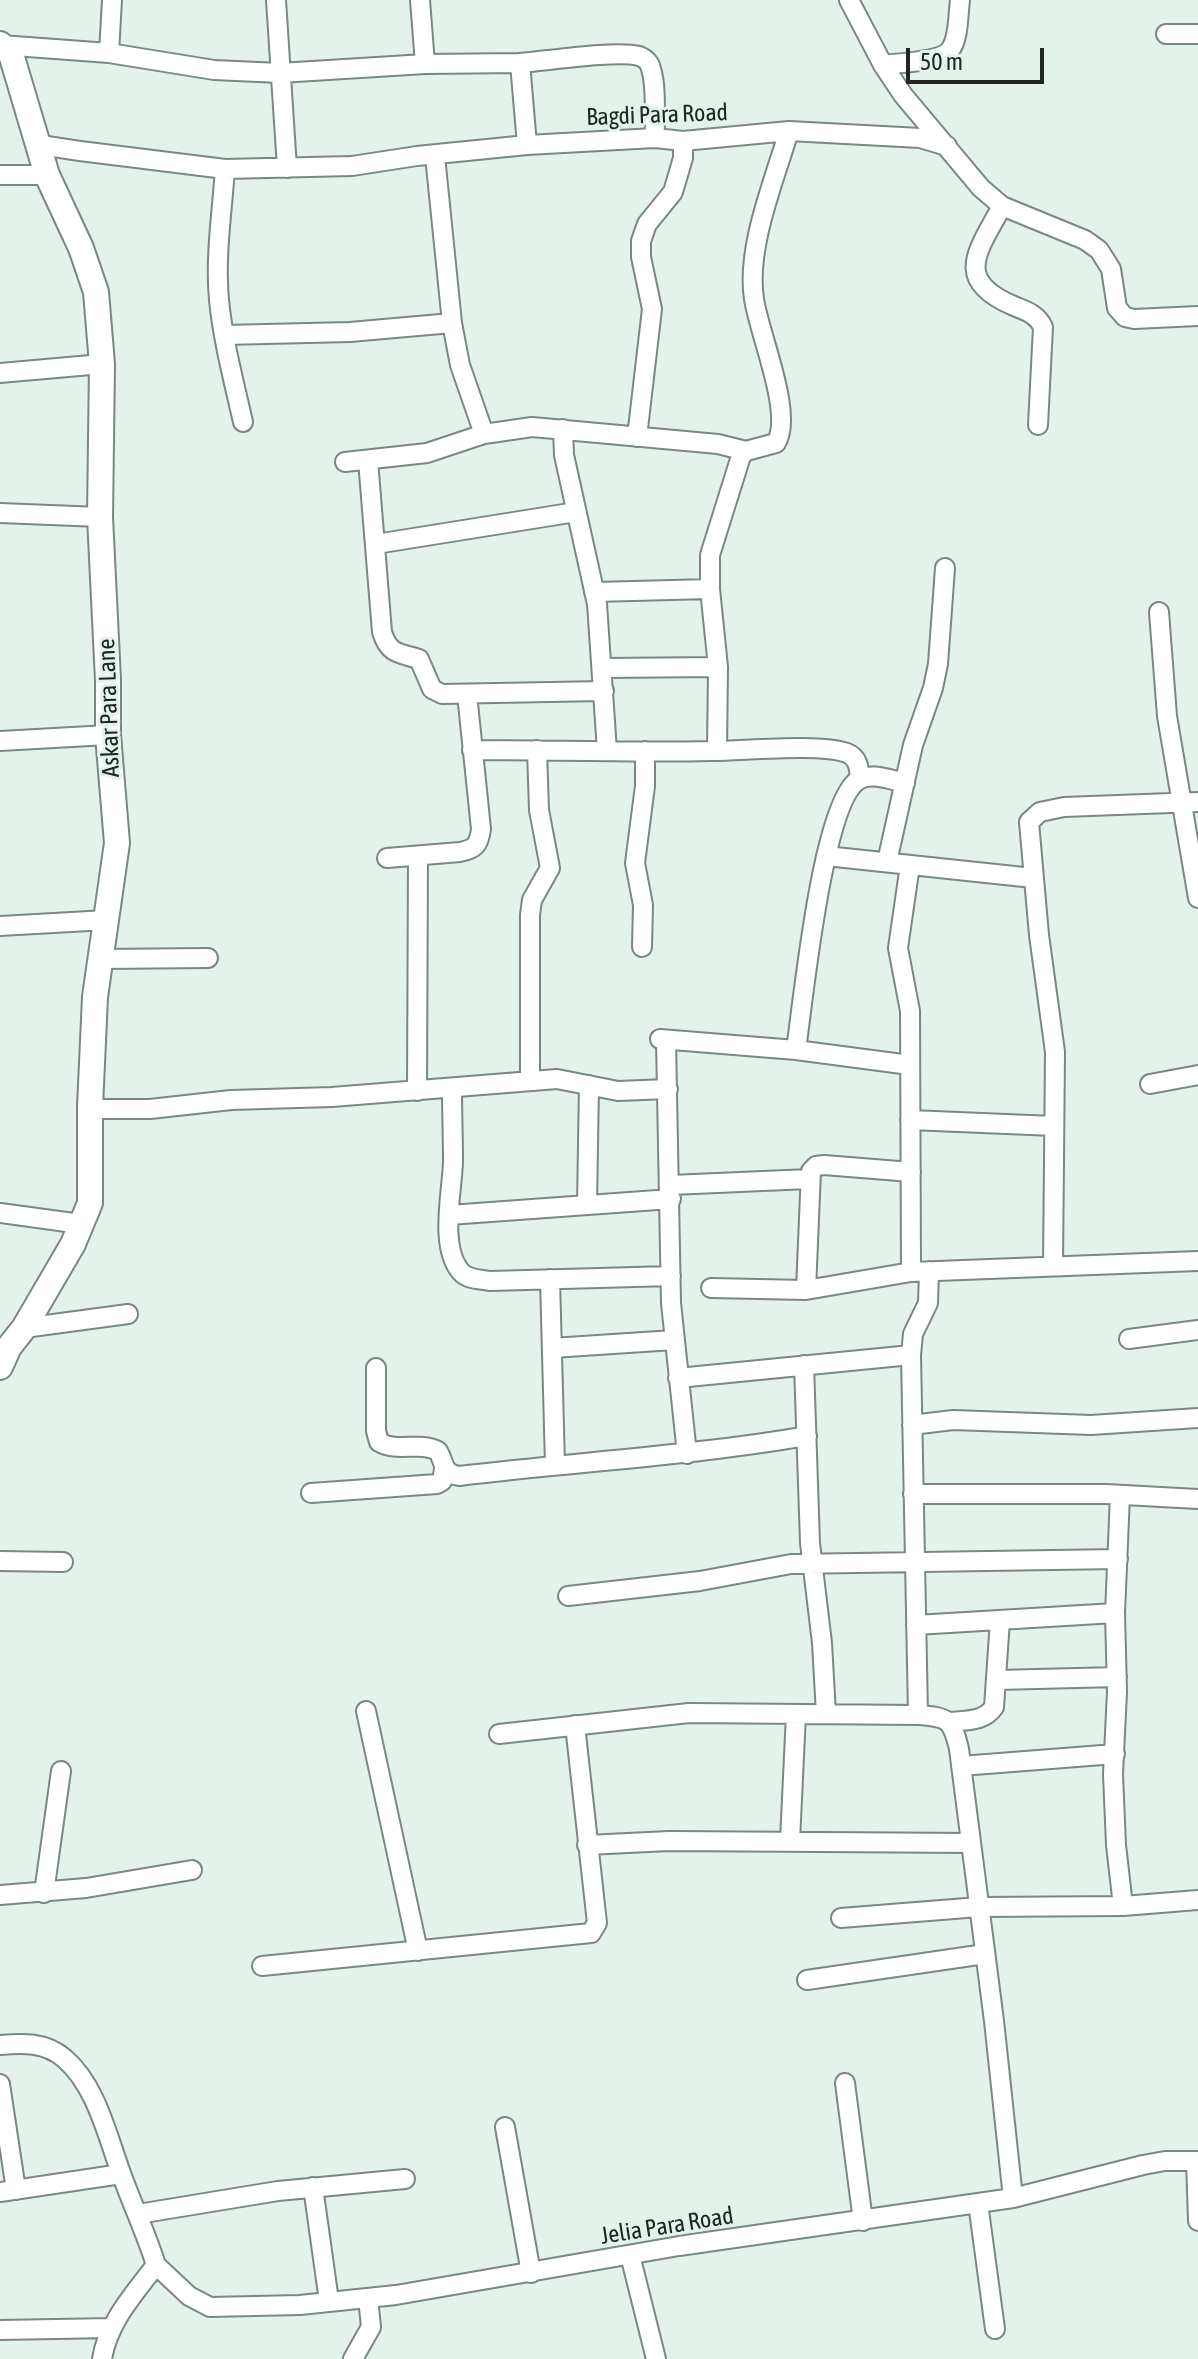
<!DOCTYPE html>
<html>
<head>
<meta charset="utf-8">
<style>
	body { margin:0 }
	#map { position:relative; width:1198px; height:2359px; overflow:hidden; background:#e3f2ea; font-family:"Asap Condensed",sans-serif }
	canvas { display:block }
	.scale { position:absolute; left:906px; top:48px; width:138px; height:36px; box-sizing:border-box; border:4px solid #202522; border-top:0; padding-left:10px; font-size:24px; line-height:28px; white-space:nowrap; color:#202522; -webkit-text-stroke:6px #e3f2ea; paint-order:stroke }
</style>
</head>
<body>
<div id="map">
<canvas width="1198" height="2359"></canvas>
<div class="scale">50 m</div>
</div>
<script>
const ctx = document.querySelector('canvas').getContext('2d');
ctx.lineJoin = 'round';
function stroke(path, color, width, dash) {
  ctx.strokeStyle = color;
  ctx.lineWidth = width;
  ctx.lineCap = dash ? 'butt' : 'round';
  ctx.setLineDash(dash || []);
  ctx.stroke(path);
}
function drawText(font, color, halo, rows, align = 'center') {
  ctx.font = font + ' "Asap Condensed",sans-serif';
  ctx.lineWidth = 6;
  ctx.setLineDash([]);
  ctx.textBaseline = 'middle';
  ctx.strokeStyle = halo;
  ctx.fillStyle = color;
  for (const [text, x, y, turn = 0] of rows) {
    ctx.save();
    ctx.translate(x, y);
    ctx.rotate((+turn || 0) * Math.PI / 180);
    ctx.textAlign = isNaN(turn) ? turn : align;
    if (halo) ctx.strokeText(text, 0, 0);
    ctx.fillText(text, 0, 0);
    ctx.restore();
  }
}
const minor = new Path2D(`
	M276,0l11,168
	M420,0l5,64 95,-1 7,82
	M849,0l34,65 20,30 78,93 21,18 83,34 14,10 12,19 6,39 8,9 9,2 64,-3
	M1166,34h32
	M1,45l108,8 105,17 66,3 145,-9
	M109,53l3,-53
	M520,63c27,-2 96,-13 119,-7 6,2 11,7 12,13 6,18 3,50 4,69
	M883,65c15,-2 58,-3 67,-15 9,-11 8,-36 10,-50
	M36,141l11,5 33,5 145,18 127,-3 65,-10 110,-11 128,-7 28,3 106,-10 131,7 27,8
	M435,156l17,167 8,42 24,69
	M225,169c-3,43 -10,88 -6,131 4,41 15,82 24,122
	M0,175h47
	M1002,206c-24,45 -50,74 12,100 12,5 23,8 29,21l-5,98
	M224,335l126,-3 102,-9
	M0,373l102,-9
	M563,429l1,26 33,149 10,147
	M637,437l15,-128 -11,-52v-16l6,-17 26,-32 10,-34v-17
	M368,460l14,172c7,23 18,21 37,27l13,30 10,5 162,-3
	M345,462l82,-9 57,-19 48,-7 186,17 28,7
	M0,513l100,4
	M376,544l200,-32
	M594,592l116,-3
	M1159,612l8,104 31,182
	M603,668l115,-1
	M0,741l108,-6
	M472,750c80,0 160,3 240,1 32,0 108,-8 135,2 11,4 12,15 13,25
	M717,751l1,-84 -8,-78v-34l31,-99 5,-5 30,-8c18,-29 -17,-109 -22,-144 -8,-51 20,-118 35,-168
	M826,856l207,22
	M387,858l73,-6c15,-3 19,-7 21,-23l-14,-135
	M887,862l26,-117 20,-57 5,-24 7,-96
	M910,865l-12,83 12,63 1,261
	M0,926l107,-6
	M642,947l1,-42 -8,-42 10,-77v-35
	M101,959l107,-1
	M660,1039l136,11 114,15
	M666,1040l5,263 16,151
	M796,1050c7,-48 26,-243 61,-269 12,-10 34,-1 48,2
	M530,1081v-166l2,-15 18,-32 -11,-58 -2,-60
	M1150,1084l48,-9
	M452,1088c0,25 1,50 1,74 -1,31 -14,85 8,110 7,8 20,7 29,9l181,-5
	M417,1091l1,-235
	M90,1107l13,2h47l81,-9 101,-3 225,-18 61,12 50,-2
	M910,1120l144,6
	M671,1185l138,-6
	M587,1205l2,-120
	M0,1213l81,11
	M449,1215l222,-16
	M1053,1266l2,-214 -16,-117 -10,-113 11,-10 24,-5 134,-5
	M550,1279l5,186
	M711,1288l95,2 105,-18 287,-11
	M806,1290l5,-119 5,-5 8,-1 87,7
	M24,1328l104,-14
	M1129,1339l69,-9
	M552,1348l122,-8
	M804,1365l6,178 12,100 4,71
	M376,1368v63l3,11c19,11 40,-1 59,9 7,12 4,22 21,25 116,-14 232,-20 348,-40
	M678,1378l233,-23
	M912,1425l41,-5 138,5 107,-7
	M311,1493l126,-9 5,-3 2,-12
	M913,1494h193l92,5
	M1120,1495l-5,118 2,79 -4,82 3,71 7,61
	M0,1561l63,1
	M568,1596l132,-15 91,-17 327,-5
	M916,1625l199,-12
	M997,1680l120,-3
	M366,1711l52,240
	M918,1715l-7,-360 2,-21 15,-31 1,-32
	M950,1722c16,-2 34,0 44,-15l6,-87
	M499,1734l190,-21 229,2c30,2 34,4 41,34l35,272 19,177
	M961,1766l154,-12
	M790,1841l6,-127
	M587,1845l82,-4 302,2
	M44,1893l17,-122
	M0,1895l86,-7 106,-18
	M841,1918l138,-11 144,-1 75,-6
	M262,1966l329,-33 6,-10 -22,-198
	M807,1980l178,-26
	M0,2045c23,-2 45,-3 64,13 32,27 43,77 57,115 11,31 25,60 35,92 -22,29 -48,57 -54,94
	M845,2083l18,138
	M0,2084l16,106
	M505,2127l26,146
	M1196,2161l2,60
	M313,2187l16,114
	M0,2192l121,-18
	M978,2203l17,126
	M138,2214l140,-23 127,-12
	M630,2255l26,104
	M156,2265l33,31 21,11 90,-2 96,-10 283,-49 334,-48 130,-33 22,-4h33
	M0,2330l112,-2
	M353,2359l18,-32 -3,-29`);
const tertiary = new Path2D(`
	M0,44l11,10 36,121 34,73 15,44 6,72 -2,153 8,163v55l9,108 -22,154 -5,110v96l-17,41 -49,84 -15,19 -9,20`);
stroke(minor, '#7a8881', 22);
stroke(tertiary, '#7a8881', 28);
stroke(minor, '#fff', 18);
stroke(tertiary, '#fff', 24);
drawText('24px', '#202522', '#e3f2ea', [
	["Bagdi Para Road",657,115,-2],
	["Askar Para Lane",109,708,-92],
	["Jelia Para Road",667,2226,-9]
]);
</script>
</body>
</html>
